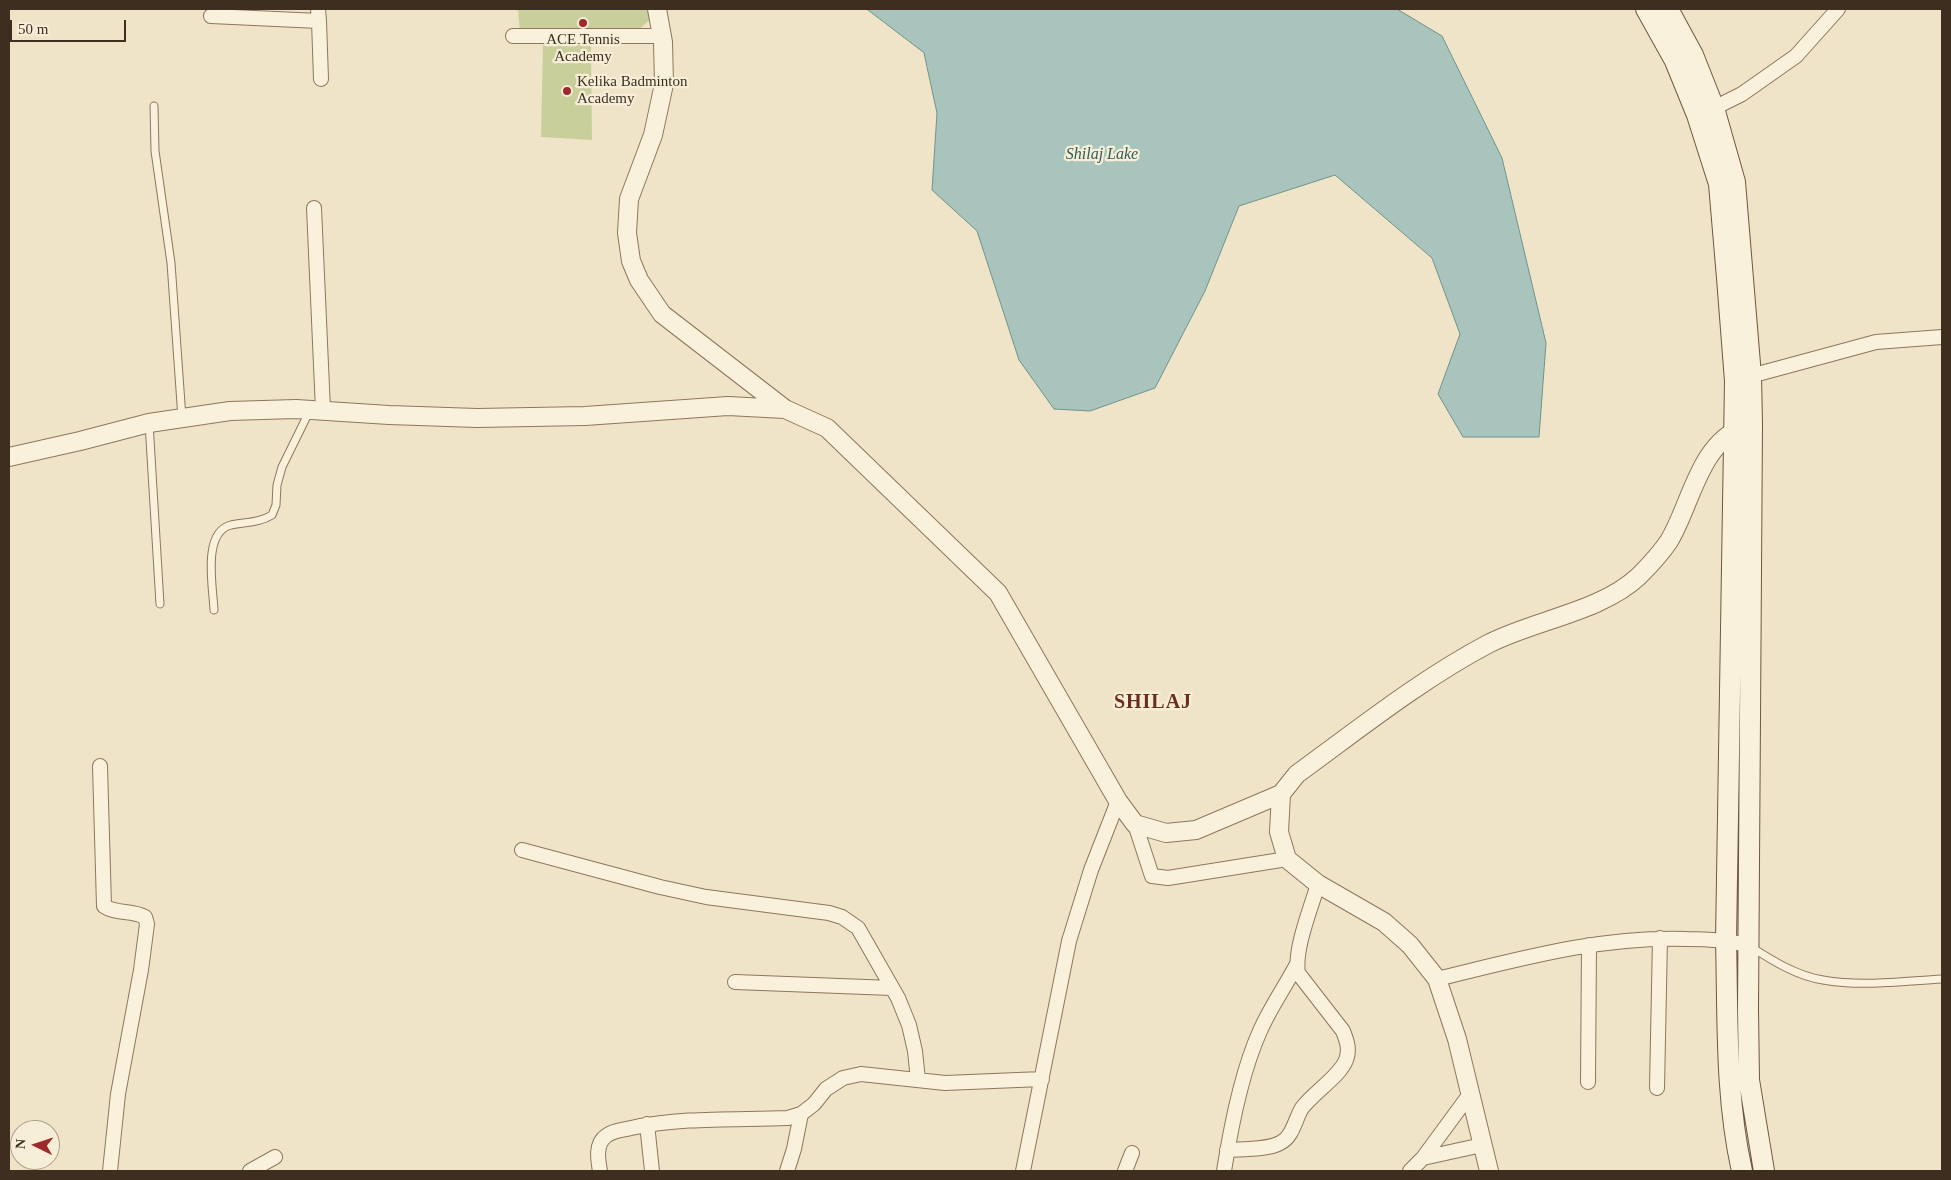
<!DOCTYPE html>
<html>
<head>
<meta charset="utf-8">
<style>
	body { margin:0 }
	#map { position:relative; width:1951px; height:1180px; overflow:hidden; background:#f0e4c8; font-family:Georgia,serif }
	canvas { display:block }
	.frame { position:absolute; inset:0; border:10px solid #3d2e20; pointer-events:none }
	.north { position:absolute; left:10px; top:1120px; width:50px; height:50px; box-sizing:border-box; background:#f7eed8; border:1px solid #ada18e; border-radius:50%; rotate:274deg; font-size:14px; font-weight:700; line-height:20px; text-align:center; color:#3d2e20 }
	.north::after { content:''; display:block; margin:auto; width:18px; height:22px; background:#9e2a2b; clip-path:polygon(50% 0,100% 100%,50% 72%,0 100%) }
	.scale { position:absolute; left:10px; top:20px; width:116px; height:22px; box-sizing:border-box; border:2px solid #3d2e20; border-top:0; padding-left:6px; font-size:15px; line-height:18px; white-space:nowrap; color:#3d2e20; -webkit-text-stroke:4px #f7eed8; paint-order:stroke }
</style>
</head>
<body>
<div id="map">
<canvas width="1951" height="1180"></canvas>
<div class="frame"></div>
<div class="north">N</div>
<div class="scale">50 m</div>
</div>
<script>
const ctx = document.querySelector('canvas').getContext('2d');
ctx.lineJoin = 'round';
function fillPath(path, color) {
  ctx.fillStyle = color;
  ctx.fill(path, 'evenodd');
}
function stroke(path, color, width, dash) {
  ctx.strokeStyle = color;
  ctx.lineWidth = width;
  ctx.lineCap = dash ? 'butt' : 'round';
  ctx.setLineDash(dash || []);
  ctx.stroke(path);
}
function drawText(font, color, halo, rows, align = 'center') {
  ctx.font = font + ' Georgia,serif';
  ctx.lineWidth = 4.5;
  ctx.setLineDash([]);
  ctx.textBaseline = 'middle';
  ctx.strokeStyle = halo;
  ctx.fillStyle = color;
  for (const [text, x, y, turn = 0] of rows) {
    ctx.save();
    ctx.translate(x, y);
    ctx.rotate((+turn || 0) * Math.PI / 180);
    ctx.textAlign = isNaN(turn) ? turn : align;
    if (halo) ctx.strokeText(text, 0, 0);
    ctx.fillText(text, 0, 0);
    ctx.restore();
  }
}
fillPath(new Path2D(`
	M518,9h129l4,10 -22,19 -109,-5z
	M543,45h48l1,95 -51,-3z`), '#c9cf9b');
const water = new Path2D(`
	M867,9h530l45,27 60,122 44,185 -7,94h-76l-25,-43 22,-60 -28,-76 -97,-83 -96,31 -34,85 -50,97 -65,23 -36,-2 -35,-49 -42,-129 -45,-41 5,-77 -13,-60z`);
fillPath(water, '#a9c4bc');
stroke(water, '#6f938a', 1);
const service = new Path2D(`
	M154,106l1,45 16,112 11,155
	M149,423l11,181
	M214,610c-1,-23 -12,-78 17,-85 14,-3 28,-2 41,-10l4,-10 1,-20 5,-18 28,-57
	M1751,947c22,14 46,29 72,33 39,7 81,1 119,-1`);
const minor = new Path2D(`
	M211,16l108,5 -1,-12
	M319,21l2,58
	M513,36h149
	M1714,108l28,-14 54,-38 42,-47
	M314,208l9,202
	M1743,378l133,-36 66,-5
	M100,766l4,140c11,8 28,4 41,11l2,7 -6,46 -23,124 -8,77
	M1135,824l17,52 16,2 119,-19
	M522,850l138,37 46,10 123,16 13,4 16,11 40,70 11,27 6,26 3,29
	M1437,979c83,-20 163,-43 250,-40 21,0 40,1 60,6
	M735,982l157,6
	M1588,1082l1,-137
	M1657,1088l3,-150
	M647,1124l5,47
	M1227,1150c14,-1 41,0 53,-7 13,-6 15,-24 22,-35 12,-16 38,-32 44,-48 4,-10 1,-19 -3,-29l-45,-58c-4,-24 13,-65 20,-89
	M1423,1158l59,-13
	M250,1171l25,-14
	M600,1171c-2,-11 -5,-27 6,-35 7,-6 17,-6 25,-8 52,-11 105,-8 157,-10l13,-4 13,-10 12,-15 17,-11 18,-4 84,9 97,-4
	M787,1171l7,-22 7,-35
	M1023,1171l46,-230 22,-71 27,-69
	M1125,1171l7,-18
	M1224,1171c7,-45 17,-98 36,-140 10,-23 25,-44 37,-67
	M1410,1171l13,-13 47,-64`);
const tertiary = new Path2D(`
	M657,9l6,33 1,42 -11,51 -24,64 -2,34 4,28 8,19 23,34 123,95
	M9,457l71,-16 69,-18 81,-12 66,-2 93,6 88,3 108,-2 143,-10 57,3 42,19 171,165 120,208 17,23 31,9 30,-3 85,-36
	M1489,1171l-32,-132 -20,-60 -27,-34 -26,-23 -66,-38 -31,-25 -8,-27 2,-38 16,-20c62,-45 123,-94 191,-130 46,-24 113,-32 151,-68 10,-10 22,-23 30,-35 22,-36 30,-98 75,-114`);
const secondary = new Path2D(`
	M1646,9l29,52 22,54 22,69 8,94 8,103 -9,559c2,77 -1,156 16,231
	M1668,9l25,46 21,53 21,74 16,194 1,48 -4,585 1,71 15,91`);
stroke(service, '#8d765c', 9);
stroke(minor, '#8d765c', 16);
stroke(tertiary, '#8d765c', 20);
stroke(secondary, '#6f573f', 22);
stroke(service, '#faf1dc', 7);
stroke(minor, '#faf1dc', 14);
stroke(tertiary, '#faf1dc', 18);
stroke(secondary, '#faf1dc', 20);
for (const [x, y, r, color] of [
	[583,23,5,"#9e2a2b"],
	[567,91,5,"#9e2a2b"]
]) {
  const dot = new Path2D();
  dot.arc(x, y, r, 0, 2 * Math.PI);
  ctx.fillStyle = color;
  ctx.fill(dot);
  stroke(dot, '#f7eed8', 2);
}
drawText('15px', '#3d2e20', '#f7eed8', [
	["ACE Tennis",583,40],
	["Academy",583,57],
	["Kelika Badminton",577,82,"left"],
	["Academy",577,99,"left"]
]);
drawText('italic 16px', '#2f5d5a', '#f7eed8', [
	["Shilaj Lake",1102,155]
]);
ctx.letterSpacing = '1px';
drawText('bold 20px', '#6b2e1e', '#f7eed8', [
	["SHILAJ",1153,703]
]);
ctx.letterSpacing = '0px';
</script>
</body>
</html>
